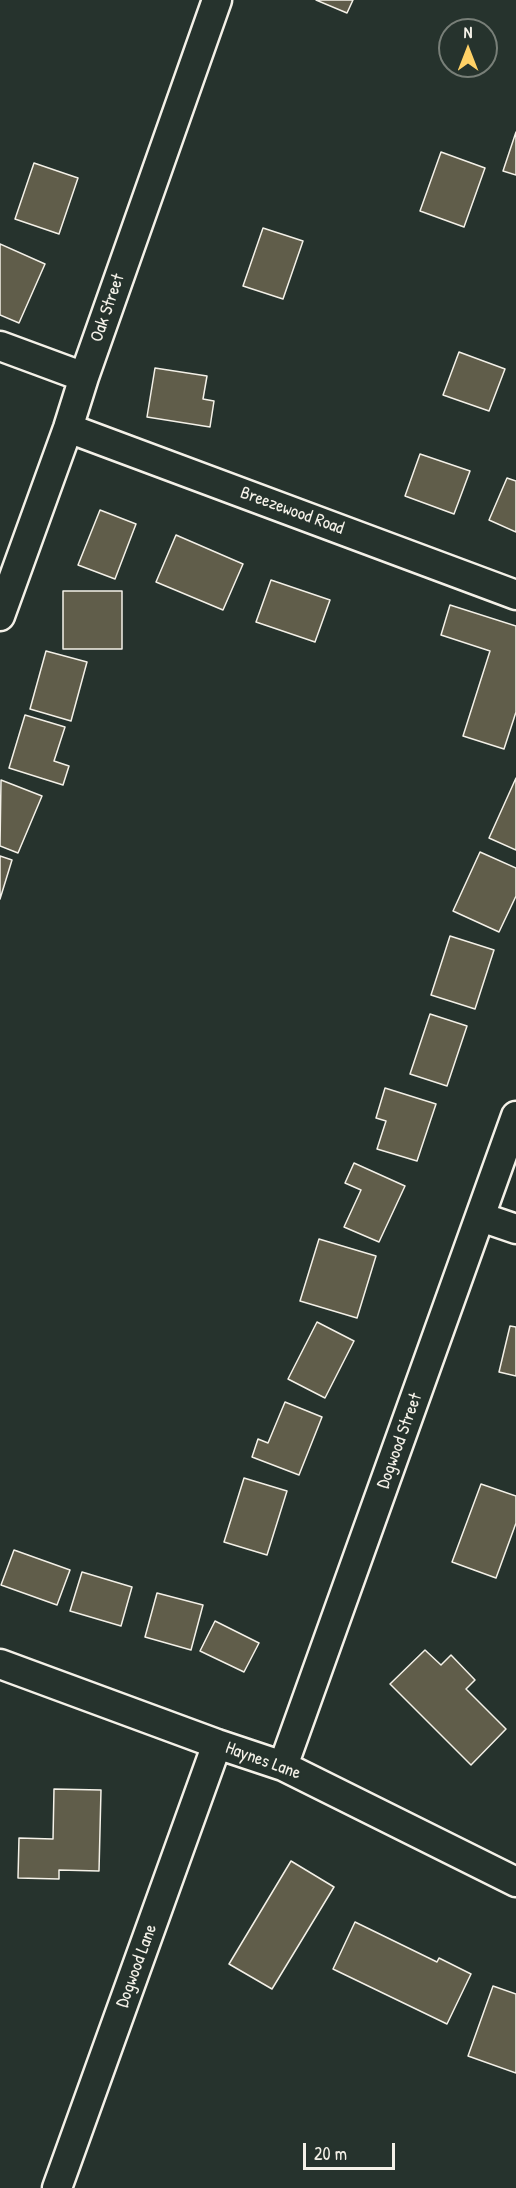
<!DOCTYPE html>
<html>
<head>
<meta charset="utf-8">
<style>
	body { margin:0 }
	#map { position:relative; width:516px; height:2188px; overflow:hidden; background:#26332d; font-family:"Patrick Hand",sans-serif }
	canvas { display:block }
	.north { position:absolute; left:438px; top:18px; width:60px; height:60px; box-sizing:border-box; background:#26332d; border:2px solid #787f78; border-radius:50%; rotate:0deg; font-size:16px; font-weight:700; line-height:24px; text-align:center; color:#f4f1e8 }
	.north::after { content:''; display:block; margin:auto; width:21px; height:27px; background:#ffd166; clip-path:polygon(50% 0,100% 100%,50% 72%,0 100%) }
	.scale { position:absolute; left:303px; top:2143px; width:92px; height:27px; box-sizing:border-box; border:3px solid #f4f1e8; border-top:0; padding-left:8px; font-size:18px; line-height:21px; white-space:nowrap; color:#f4f1e8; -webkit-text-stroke:4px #26332d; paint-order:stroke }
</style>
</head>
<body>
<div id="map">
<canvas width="516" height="2188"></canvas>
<div class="north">N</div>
<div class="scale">20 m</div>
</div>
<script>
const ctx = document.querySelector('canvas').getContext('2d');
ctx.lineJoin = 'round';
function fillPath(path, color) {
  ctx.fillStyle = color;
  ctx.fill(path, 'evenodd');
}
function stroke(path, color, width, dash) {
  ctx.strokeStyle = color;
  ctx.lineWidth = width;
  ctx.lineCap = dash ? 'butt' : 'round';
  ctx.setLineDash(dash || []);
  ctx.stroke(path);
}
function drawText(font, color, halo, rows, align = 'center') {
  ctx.font = font + ' "Patrick Hand",sans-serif';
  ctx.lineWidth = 4.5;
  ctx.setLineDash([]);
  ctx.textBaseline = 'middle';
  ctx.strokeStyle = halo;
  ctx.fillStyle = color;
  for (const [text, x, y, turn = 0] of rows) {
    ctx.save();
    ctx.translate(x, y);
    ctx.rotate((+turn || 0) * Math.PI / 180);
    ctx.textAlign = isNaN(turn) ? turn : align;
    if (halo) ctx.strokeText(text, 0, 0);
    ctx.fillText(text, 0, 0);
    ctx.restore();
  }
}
const building = new Path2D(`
	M316,0h37l-6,13z
	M516,132v43l-13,-4z
	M441,152l44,16 -21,59 -44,-16z
	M34,163l44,15 -19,56 -44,-15z
	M263,228l40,13 -20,58 -40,-13z
	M0,244l45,20 -26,59 -19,-8z
	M459,352l46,17 -16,42 -46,-16z
	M155,368l52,8 -4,23 11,2 -4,26 -63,-10z
	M420,454l50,17 -16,43 -49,-18z
	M507,478l9,3v51l-27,-12z
	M100,510l36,14 -21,55 -37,-14z
	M176,535l67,29 -20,46 -67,-28z
	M271,580l59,20 -15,42 -59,-20z
	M63,591h59v58h-59z
	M450,605l66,21v86l-12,37 -41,-13 27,-85 -49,-16z
	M46,651l41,11 -16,59 -41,-12z
	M25,715l40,12 -11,34 15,5 -6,19 -54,-17z
	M516,778v72l-27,-12z
	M1,780l41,16 -24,57 -18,-7z
	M480,852l36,16v28l-17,36 -46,-21z
	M0,856l12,4 -12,39z
	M450,936l44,14 -19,59 -44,-14z
	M430,1014l37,12 -20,60 -37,-12z
	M385,1088l51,16 -19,57 -40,-12 9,-28 -10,-3z
	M354,1163l51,23 -26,56 -35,-15 17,-37 -16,-7z
	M319,1239l57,17 -19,62 -57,-17z
	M317,1322l37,19 -29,57 -37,-19z
	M510,1326l6,1v49l-17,-4z
	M285,1402l37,15 -23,58 -47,-18 6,-18 10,4z
	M244,1478l43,13 -20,64 -43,-13z
	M481,1484l35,12v27l-20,55 -44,-16z
	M14,1550l56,20 -13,35 -56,-20z
	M82,1572l50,15 -11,39 -51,-15z
	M157,1593l46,12 -12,45 -46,-13z
	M215,1621l44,22 -15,29 -44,-21z
	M425,1650l16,15 10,-10 24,25 -9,9 40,40 -35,36 -81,-81z
	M54,1789l47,1 -2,81 -40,-1v9l-41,-1 1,-40 34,1z
	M291,1861l43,26 -62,102 -43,-25z
	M355,1922l82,40 2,-4 32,16 -24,50 -114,-55z
	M493,1986l23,8v79l-48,-17z`);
fillPath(building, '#605d4a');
stroke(building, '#f4f1e8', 1.5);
const minor = new Path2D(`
	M0,346l84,31
	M68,428l448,167
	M0,616l68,-188 16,-51 133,-377
	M481,1217l35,12
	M0,1664l217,80 66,22 233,116
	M283,1766l233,-650
	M57,2188l160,-444`);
stroke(minor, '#f4f1e8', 33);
stroke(minor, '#26332d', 28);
drawText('18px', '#f4f1e8', '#26332d', [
	["Oak Street",108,308,-71],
	["Breezewood Road",292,511,20],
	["Dogwood Street",400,1441,-70],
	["Haynes Lane",263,1761,20],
	["Dogwood Lane",137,1966,-70]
]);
</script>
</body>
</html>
